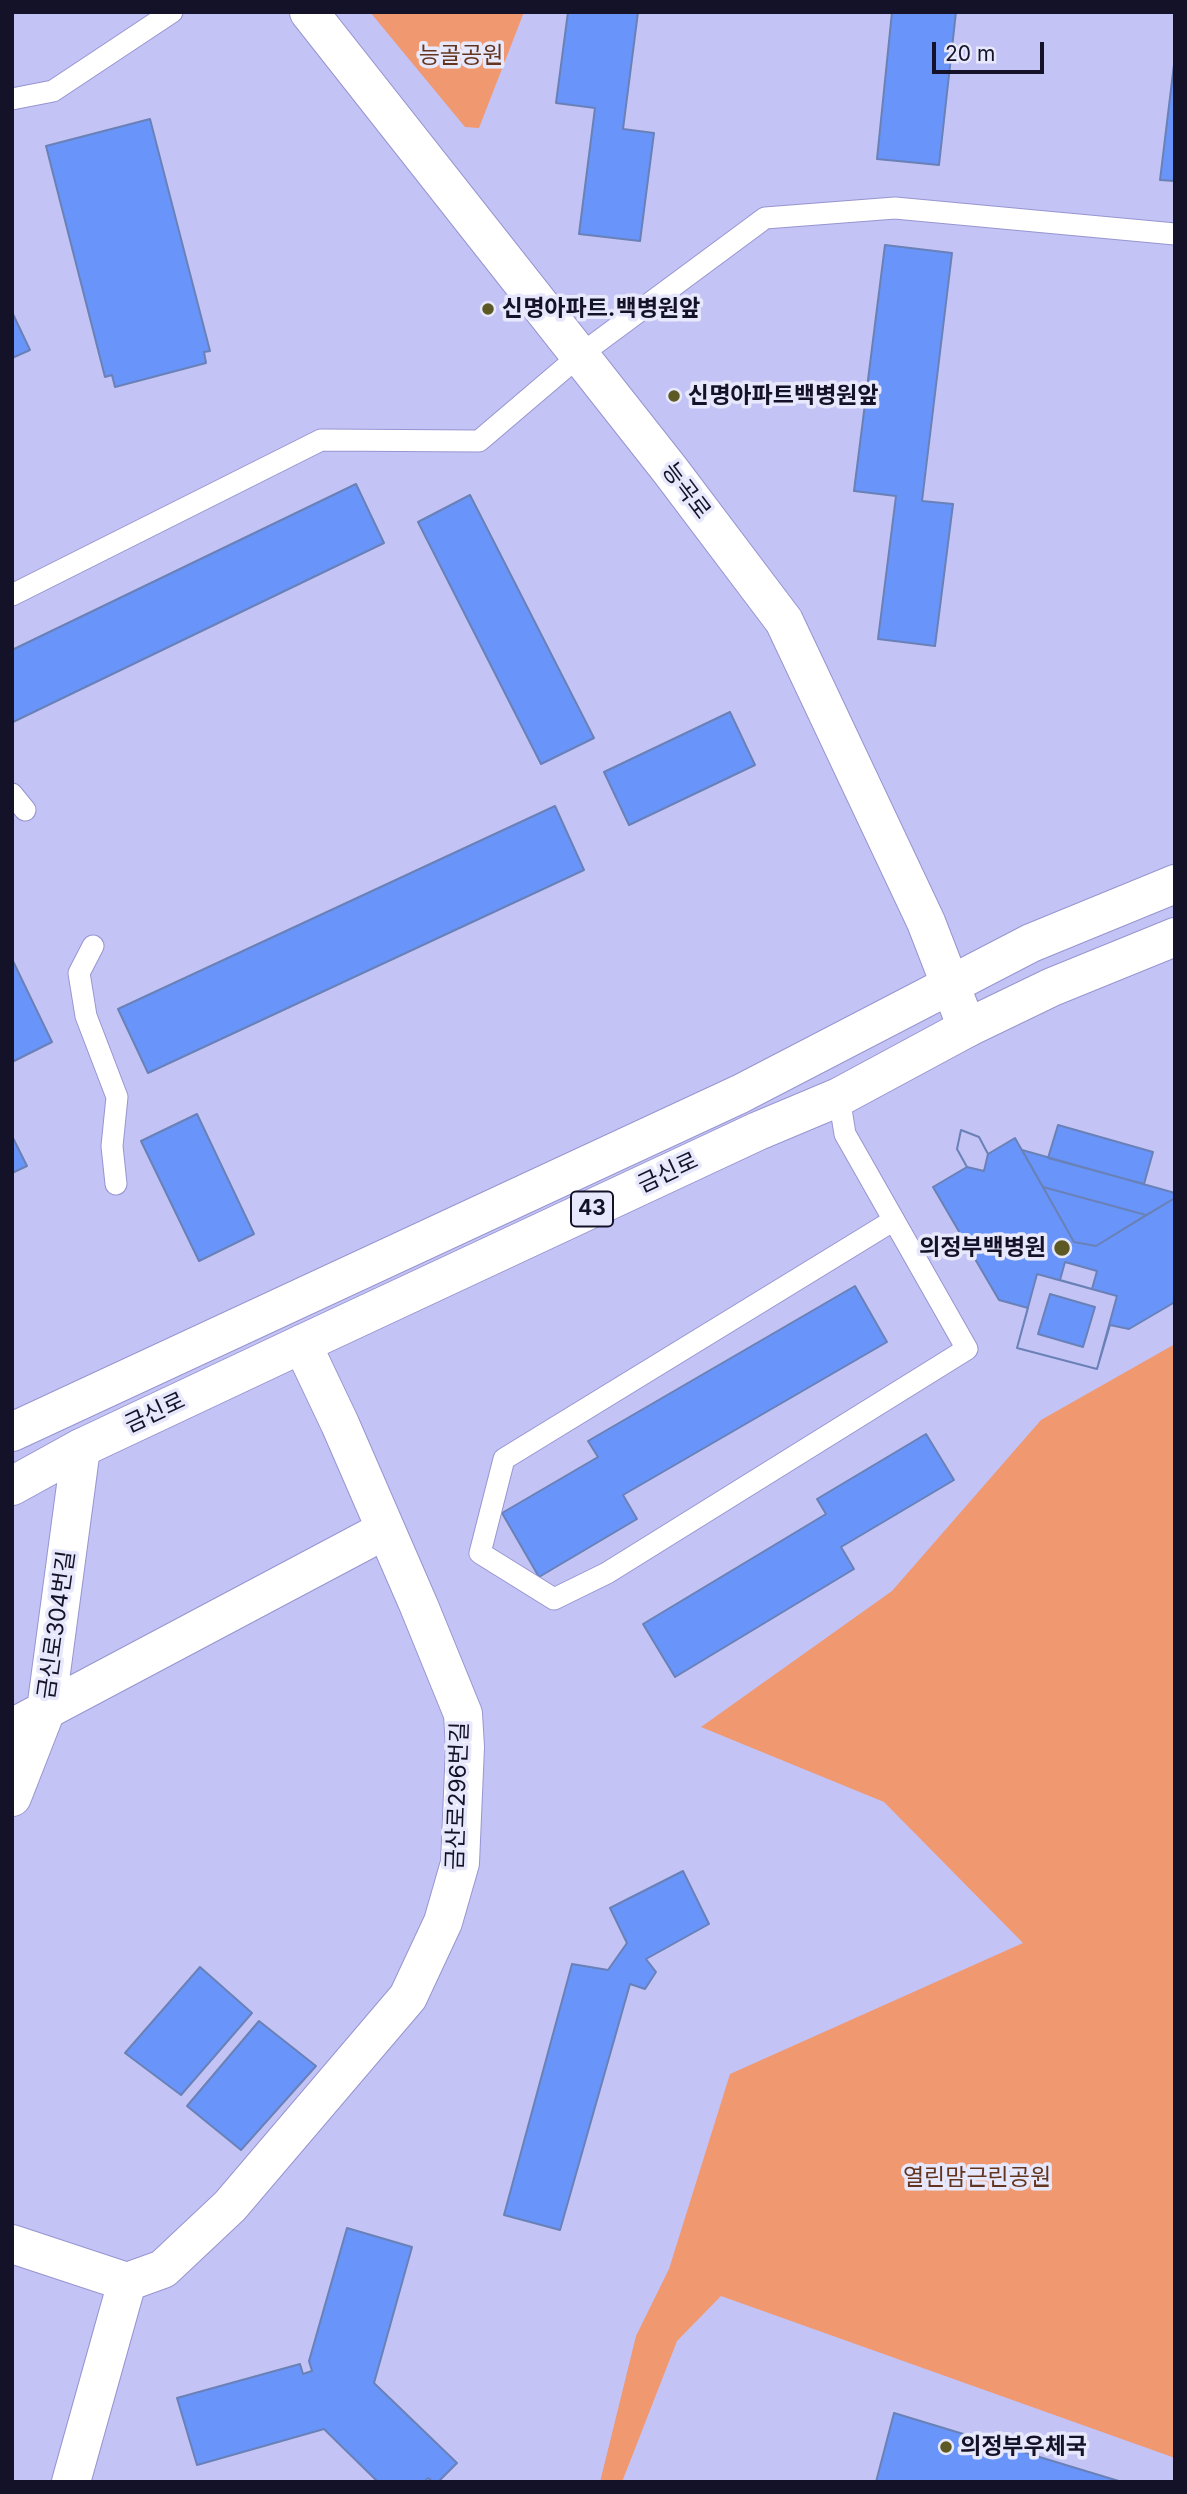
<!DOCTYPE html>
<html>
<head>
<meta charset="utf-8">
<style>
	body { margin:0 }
	#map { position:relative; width:1187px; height:2494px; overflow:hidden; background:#c4c3f5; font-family:Inter,sans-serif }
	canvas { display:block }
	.frame { position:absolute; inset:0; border:14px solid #141228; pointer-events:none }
	.scale { position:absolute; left:932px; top:42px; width:112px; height:32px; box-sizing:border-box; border:4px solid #141228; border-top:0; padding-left:9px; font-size:21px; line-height:24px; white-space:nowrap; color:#141228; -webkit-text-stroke:5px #e7e8fb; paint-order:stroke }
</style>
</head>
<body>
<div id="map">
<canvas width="1187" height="2494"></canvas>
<div class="frame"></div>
<div class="scale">20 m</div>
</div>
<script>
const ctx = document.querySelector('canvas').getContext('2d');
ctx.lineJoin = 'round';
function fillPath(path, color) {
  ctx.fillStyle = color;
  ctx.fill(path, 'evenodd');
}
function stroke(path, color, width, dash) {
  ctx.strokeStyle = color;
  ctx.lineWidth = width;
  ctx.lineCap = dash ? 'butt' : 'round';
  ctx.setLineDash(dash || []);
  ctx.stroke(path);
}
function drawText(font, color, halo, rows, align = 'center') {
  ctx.font = font + ' Inter,"Noto Sans KR",sans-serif';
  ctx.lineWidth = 7;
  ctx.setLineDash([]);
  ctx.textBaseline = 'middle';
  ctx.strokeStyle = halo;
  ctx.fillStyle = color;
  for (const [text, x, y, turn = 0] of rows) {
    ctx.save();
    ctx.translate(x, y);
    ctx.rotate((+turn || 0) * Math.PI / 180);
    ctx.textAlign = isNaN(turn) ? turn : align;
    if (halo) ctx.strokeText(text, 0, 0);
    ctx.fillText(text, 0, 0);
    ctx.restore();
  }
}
fillPath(new Path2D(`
	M370,12h154l-45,116 -14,-1z
	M1175,1344v1114l-454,-162 -44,45 -55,141h-22l36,-146 33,-67 61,-195 293,-131 -139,-141 -183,-75 191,-136 149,-171z`), '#f0986f');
const building = new Path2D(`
	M568,12h70l-15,117 31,4 -14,108 -61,-7 16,-126 -39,-5z
	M892,12h64l-17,153 -62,-6z
	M1175,56v125l-15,-1z
	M150,119l60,232 -6,1 2,11 -91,24 -3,-12 -7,2 -59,-231z
	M885,245l67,8 -30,248 31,3 -18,142 -57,-7 18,-143 -42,-5z
	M12,312l18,38 -18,8z
	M356,484l28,59 -371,179 -1,-72z
	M470,495l124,243 -53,26 -123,-242z
	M730,712l25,53 -126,60 -25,-53z
	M555,806l29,64 -436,203 -30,-64z
	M12,959l40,83 -40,20z
	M197,1114l57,120 -55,27 -58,-120z
	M1058,1125l95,27 -9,32 -96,-26z
	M961,1130l18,7 9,17 27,-16 59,104 22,4 79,-48v104l-46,27 -19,-4 -13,44 -80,-21 11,-40 -29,-8 -66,-113 34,-20 -10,-18z
	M961,1130l18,7 9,17 -4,17 -17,-4 -10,-18z
	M12,1136l15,30 -15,7z
	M1022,1150l153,43v5l-29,17 -103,-28z
	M1043,1187l103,28 -50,31 -22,-4z
	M1065,1262l32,9 -5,18 -32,-9z
	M1037,1274l80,22 -20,73 -80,-21z
	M855,1286l32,56 -264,153 14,24 -98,58 -37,-64 96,-56 -10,-16z
	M1050,1294l45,13 -12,40 -45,-13z
	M926,1434l28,46 -113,67 13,22 -179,108 -32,-53 183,-110 -9,-15z
	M683,1871l26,53 -63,35 10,13 -11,17 -15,-5 -70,246 -56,-15 68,-251 36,6 19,-27 -17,-35z
	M200,1967l52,46 -71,82 -56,-42z
	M259,2021l57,45 -75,84 -54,-44z
	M347,2228l65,19 -38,136 83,80 -19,19h-5l-5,-4 -4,4h-46l-54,-53 -127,36 -20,-67 123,-34 3,10 9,-3 -3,-10z
	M894,2413l228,69h-246z`);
fillPath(building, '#6995fb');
stroke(building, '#6981b7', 2);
const lane = new Path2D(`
	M12,99l41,-8 119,-79
	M12,595l309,-155 158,1 101,-86 185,-137 130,-10 280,26
	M12,794l13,16
	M93,946l-14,27 7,43 31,81 -5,49 4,38
	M839,1097l6,37 122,215 -360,224 -53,26 -74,-46 24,-94 390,-239`);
const street = new Path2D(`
	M309,12l361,458 114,151 142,301 41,106
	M12,1728l373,-198
	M12,1797l34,-87 35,-262
	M12,2244l115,38 36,-13 67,-63 178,-209 35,-75 17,-59 5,-116 -2,-33 -44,-108 -79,-182 -38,-80
	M71,2482l56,-200`);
const primary = new Path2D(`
	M12,1432l728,-338 291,-151 144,-59
	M12,1486l69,-38 221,-104 456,-213 81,-34 128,-69 85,-41 123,-50`);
stroke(lane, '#9795d0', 23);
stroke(street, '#9795d0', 40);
stroke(primary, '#9795d0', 40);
stroke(lane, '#fff', 21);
stroke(street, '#fff', 38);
stroke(primary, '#fff', 38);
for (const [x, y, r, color] of [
	[488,309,7,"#5c5925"],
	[674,396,7,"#5c5925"],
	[1062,1248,9,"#5c5925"],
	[946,2447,7,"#5c5925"]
]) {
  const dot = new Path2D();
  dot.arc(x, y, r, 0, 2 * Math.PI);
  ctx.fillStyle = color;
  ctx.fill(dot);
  stroke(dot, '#e7e8fb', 2.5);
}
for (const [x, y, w] of [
	[592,1209,42]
]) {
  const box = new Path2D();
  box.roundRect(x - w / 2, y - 17.5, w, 35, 5);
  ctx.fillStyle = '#e7e8fb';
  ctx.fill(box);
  stroke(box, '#141228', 2);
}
drawText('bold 21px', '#141228', null, [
	["43",592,1209]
]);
drawText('23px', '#63341e', '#e7e8fb', [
	["능골공원",461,56],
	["열린맘근린공원",977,2178]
]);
drawText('bold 23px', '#141228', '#e7e8fb', [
	["신명아파트.백병원앞",502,309],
	["신명아파트백병원앞",688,396],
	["의정부백병원",1046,1248,"right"],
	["의정부우체국",960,2447]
], 'left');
drawText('23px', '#141228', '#e7e8fb', [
	["능곡로",686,491,53],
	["금신로",668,1173,-25],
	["금신로",155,1413,-25],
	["금신로304번길",57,1625,-82],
	["금산로296번길",458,1796,-88]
]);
</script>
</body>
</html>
